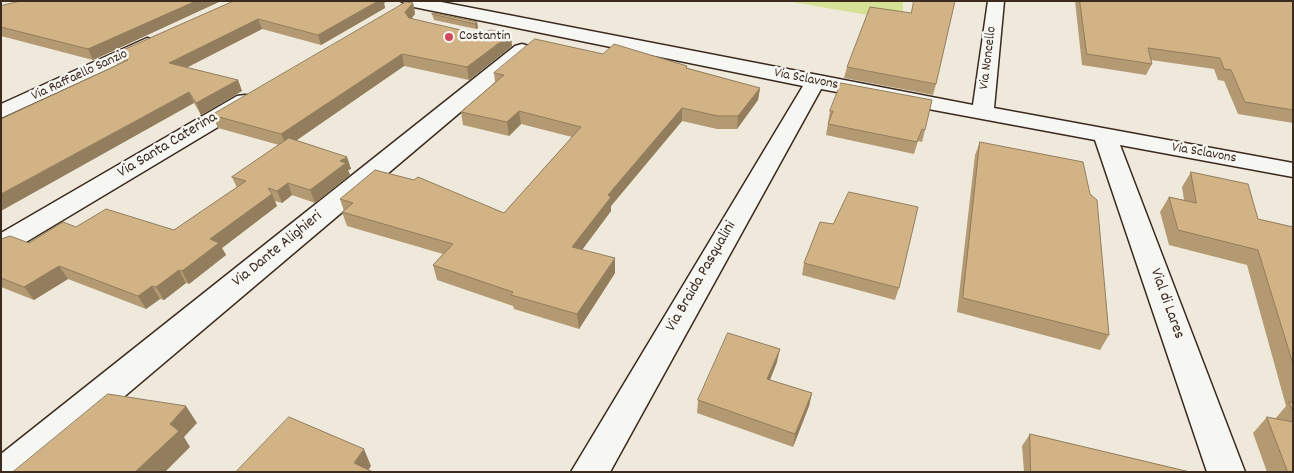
<!DOCTYPE html>
<html>
<head>
<meta charset="utf-8">
<style>
	body { margin:0 }
	#map { position:relative; width:1294px; height:473px; overflow:hidden; background:#efe9dc; font-family:Dekko,sans-serif }
	canvas { display:block }
	.frame { position:absolute; inset:0; border:2px solid #3b2a1e; pointer-events:none }
</style>
</head>
<body>
<div id="map">
<canvas width="1294" height="473"></canvas>
<div class="frame"></div>
</div>
<script>
const ctx = document.querySelector('canvas').getContext('2d');
ctx.lineJoin = 'round';
function fillPath(path, color) {
  ctx.fillStyle = color;
  ctx.fill(path, 'evenodd');
}
function stroke(path, color, width, dash) {
  ctx.strokeStyle = color;
  ctx.lineWidth = width;
  ctx.lineCap = dash ? 'butt' : 'round';
  ctx.setLineDash(dash || []);
  ctx.stroke(path);
}
function drawText(font, color, halo, rows, align = 'center') {
  ctx.font = font + ' Dekko,sans-serif';
  ctx.lineWidth = 5;
  ctx.setLineDash([]);
  ctx.textBaseline = 'middle';
  ctx.strokeStyle = halo;
  ctx.fillStyle = color;
  for (const [text, x, y, turn = 0] of rows) {
    ctx.save();
    ctx.translate(x, y);
    ctx.rotate((+turn || 0) * Math.PI / 180);
    ctx.textAlign = isNaN(turn) ? turn : align;
    if (halo) ctx.strokeText(text, 0, 0);
    ctx.fillText(text, 0, 0);
    ctx.restore();
  }
}
fillPath(new Path2D(`
	M786,1h117v20z`), '#d5e296');
const minor = new Path2D(`
	M401,1h35l537,104 15,-104h16l-10,107 299,55v14l-173,-32 125,327h-38l-112,-332 -274,-51 -211,383h-39l232,-386 -394,-80z
	M147,38l7,2 2,4 -2,4 -153,70v-14z
	M522,44l7,2 3,4 -3,4 -494,418h-34v-18l514,-408z
	M245,95l8,1 3,5 -3,5 -242,145 -10,3v-21l236,-137z`);
stroke(minor, '#3b2a1e', 3);
fillPath(minor, '#f6f6f2');
fillPath(new Path2D(`
	M221,1l-128,59 -92,-24v-30z
	M234,1l150,2 1,5 -64,37 -59,-16 -76,39 52,12 4,11 -41,24 -7,-12 -77,-38 -5,-10z
	M1075,1h218v122l-55,-9 -14,-33 -6,-1 -4,-11 -63,-9 1,4 -6,11 -64,-10z
	M413,3l2,11 -4,5 101,27 -43,34 -65,-14 -108,74 51,17 4,12 -3,1 2,5 -35,28 -23,-8 -10,8 -7,-2 2,5 -55,42 4,7 -37,29 -3,-1 -22,17 -4,-1 -14,10 -78,-30 -34,21 -33,-13v-48l28,4 47,-16 98,3 63,-42 -5,-11 47,-32 -61,-17 -6,-13z
	M432,14l45,8 1,6 -2,1 -42,-9z
	M603,54l84,14 73,20 -2,12 -21,29h-20l-35,-8 -71,85v5l-29,39 33,23 -36,56 -65,-20 -1,-3 -76,-26 -4,-15 10,-11 -96,-28 -5,-14 2,-1 -4,-12 164,14 68,-76 -51,-13 -12,12 -46,-11 -2,-13 34,-30 -1,-9z
	M847,67l89,17 -3,11 -89,-17z
	M830,111l95,19 -3,12 -4,-1 -4,13 -88,-19z
	M980,142l110,52 19,141 -9,15 -143,-38 18,-157z
	M1191,172l67,47 35,8v245h-26l-14,-39 14,-16 8,2 11,-13 -39,-141 -78,-20 -9,-33 9,-15 15,3 -2,-13z
	M804,263l95,25 -4,12 -93,-25z
	M777,362l-7,18 42,13 -3,13 -16,41 -96,-34 1,-13z
	M1030,434l160,38h-166l-2,-26z`), '#b49a72');
fillPath(new Path2D(`
	M196,1h25l-128,59 -5,-11z
	M378,1h10l-4,2 1,5 -64,37 -3,-10z
	M413,3l2,11 -8,10 -2,-12z
	M258,19l4,10 -88,45 -5,-11z
	M477,22l1,6 -2,1 -1,-5z
	M511,34l1,12 -43,34 -2,-13z
	M402,54l2,12 -117,81 -6,-13z
	M238,80l4,11 -41,24 -5,-12z
	M760,88l-2,12 -21,29 1,-13z
	M189,92l5,11 -193,108v-17z
	M682,108v13l-71,85v5l-38,51 -1,-15 36,-52z
	M519,111l2,13 -12,12 -2,-14z
	M347,157l4,12 -3,1 2,5 -35,28 -5,-13 30,-29z
	M288,183l4,12 -10,8 -5,-12z
	M272,194l5,12 -55,42 4,7 -37,29 -7,-13 28,-32z
	M615,258v15l-36,56 -2,-15z
	M59,266l9,13 -34,21 -10,-13z
	M179,270l7,13 -22,17 -8,-13z
	M152,286l8,13 -14,10 -8,-13z
	M780,349l-3,13 -12,30 2,-13z
	M812,393l-3,13 -16,41 2,-13z
	M186,406l11,17 -13,14 6,10 -25,25h-30l35,-48z
	M364,449l7,17 -4,6 -13,-9z`), '#927d5d');
const building = new Path2D(`
	M21,1h175l-108,48 -87,-22v-21z
	M234,1h144l-60,34 -60,-16 -89,44 69,17 -42,23 -7,-11 -188,102v-75l127,-59 -16,-5z
	M914,1h41l-19,83 -89,-17 23,-60 41,6z
	M1080,1h213v109l-48,-8 -14,-32 -7,-1 -4,-11 -72,-10 4,16 -65,-10z
	M406,2l7,1 -8,9 4,6 69,16 13,-4 20,4 -44,33 -65,-13 -121,80 -69,-19z
	M434,13l43,9 -2,2 -43,-10z
	M535,39l68,15 11,-10 73,22 -1,2 74,20 -22,28h-20l-36,-8 -74,87 3,2 -39,50 43,11 -38,56 -66,-19 2,-3 -80,-27 20,-21 -111,-32 11,-9 -13,-4 35,-29 39,10 4,-3 86,36 77,-86 -62,-16 -12,11 -46,-10 43,-37 -10,-2z
	M841,83l91,17 -7,30 -3,-1 -5,13 -89,-18 5,-13h-3z
	M289,138l58,19 -7,4 6,2 -36,27 -22,-7 -11,8 -9,-3 4,6 -62,45 9,4 -37,28 -3,-1 -23,17 -4,-1 -14,10 -79,-30 -35,21 -23,-9v-39l9,-3 19,7 34,-21 13,5 30,-18 68,21 72,-49 -14,-4z
	M980,142l103,20 7,32 7,6 12,135 -146,-37z
	M1191,172l57,12 10,35 35,8v137l-35,-114 -80,-20 -9,-33 27,6z
	M849,192l69,15 -19,81 -95,-25 16,-41 13,2z
	M728,333l52,16 -13,30 45,14 -17,41 -97,-34z
	M108,394l78,12 -16,18 9,7 -44,41h-122z
	M1289,402l4,1v8z
	M289,417l75,32 -10,14 19,9h-137z
	M1267,417l26,5v50h-5z
	M1030,434l160,38h-159z`);
fillPath(building, '#d1b385');
stroke(building, '#927d5d', 1);
for (const [x, y, r, color] of [
	[449,37,5,"#d1495b"]
]) {
  const dot = new Path2D();
  dot.arc(x, y, r, 0, 2 * Math.PI);
  ctx.fillStyle = color;
  ctx.fill(dot);
  stroke(dot, '#f6f6f2', 2);
}
drawText('14px', '#3b2a1e', '#f6f6f2', [
	["Costantin",459,37]
], 'left');
drawText('14px', '#3b2a1e', '#f6f6f2', [
	["Via Noncello",989,58,-83],
	["Via Raffaello Sanzio",80,76,-25],
	["Via Sclavons",806,80,11],
	["Via Sclavons",1204,154,10]
]);
drawText('16px', '#3b2a1e', '#f6f6f2', [
	["Via Santa Caterina",168,146,-31],
	["Via Dante Alighieri",278,250,-39],
	["Via Braida Pasqualini",702,277,-60],
	["Vial di Lares",1166,304,70]
]);
</script>
</body>
</html>
